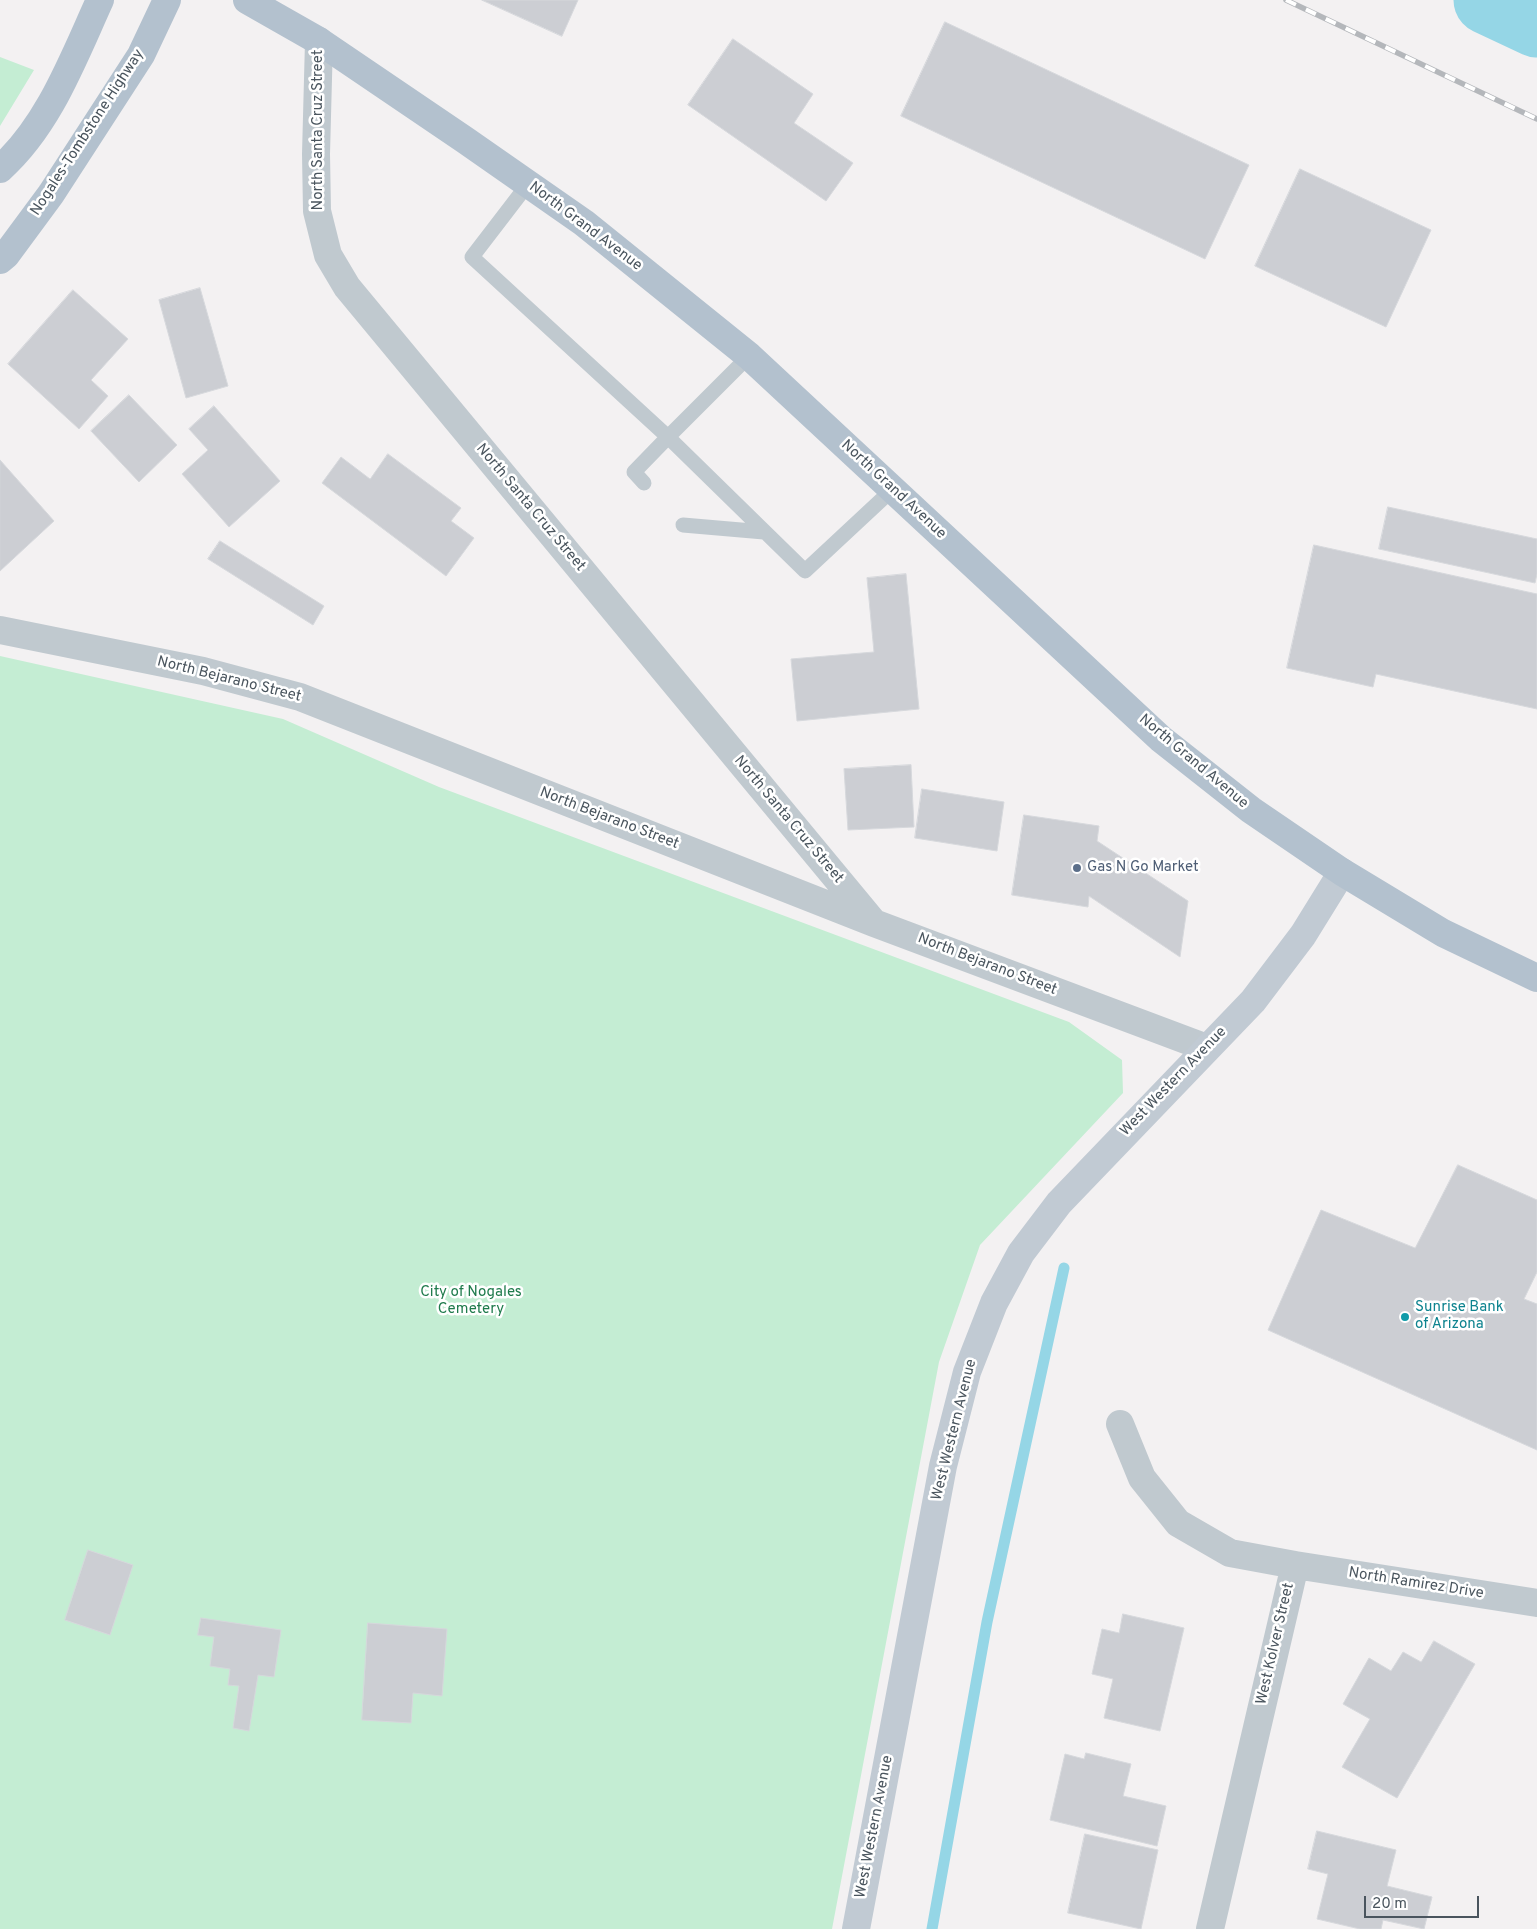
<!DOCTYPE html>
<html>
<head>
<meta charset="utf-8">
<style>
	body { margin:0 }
	#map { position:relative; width:1537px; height:1929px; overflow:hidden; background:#f3f1f2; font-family:Overpass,sans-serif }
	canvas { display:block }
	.scale { position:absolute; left:1364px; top:1896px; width:115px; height:22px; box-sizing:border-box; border:2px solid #4a555e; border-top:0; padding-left:6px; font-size:15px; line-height:18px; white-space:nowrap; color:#4a555e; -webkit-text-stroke:4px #fff; paint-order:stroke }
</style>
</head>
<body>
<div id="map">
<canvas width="1537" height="1929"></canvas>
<div class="scale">20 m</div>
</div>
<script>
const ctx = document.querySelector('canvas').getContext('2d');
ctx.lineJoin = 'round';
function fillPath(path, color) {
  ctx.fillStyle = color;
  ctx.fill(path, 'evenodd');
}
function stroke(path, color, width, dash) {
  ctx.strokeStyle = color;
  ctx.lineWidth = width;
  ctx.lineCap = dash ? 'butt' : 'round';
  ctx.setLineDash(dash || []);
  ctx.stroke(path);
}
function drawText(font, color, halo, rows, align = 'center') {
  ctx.font = font + ' Overpass,sans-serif';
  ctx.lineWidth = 5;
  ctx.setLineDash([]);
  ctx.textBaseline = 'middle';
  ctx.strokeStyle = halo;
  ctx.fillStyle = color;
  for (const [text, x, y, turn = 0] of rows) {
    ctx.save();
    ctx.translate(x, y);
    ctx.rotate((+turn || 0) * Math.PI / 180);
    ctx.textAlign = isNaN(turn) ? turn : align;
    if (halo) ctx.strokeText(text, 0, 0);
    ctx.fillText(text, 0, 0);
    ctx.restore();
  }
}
fillPath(new Path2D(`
	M0,57l34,13 -34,56z
	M0,656l283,63 156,68 630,235 53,38 1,33 -143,152 -41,117 -107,567h-832z`), '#c4edd3');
stroke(new Path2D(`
	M932,1929l55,-307 77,-354`), '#95d6e6', 11);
stroke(new Path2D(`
	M1488,0l49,23`), '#95d6e6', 69);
const building = new Path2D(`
	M482,0h96l-16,36z
	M945,22l304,143 -44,94 -304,-143z
	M733,39l80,55 -19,29 59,40 -27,38 -138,-96z
	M1300,169l131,61 -45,97 -131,-61z
	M200,288l28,98 -42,12 -27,-98z
	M73,290l55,49 -37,41 17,16 -29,33 -71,-65z
	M129,395l48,50 -38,37 -48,-51z
	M214,406l66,75 -51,46 -47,-53 26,-24 -19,-21z
	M388,454l73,54 -10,13 23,17 -28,38 -124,-93 19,-26 29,22z
	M0,460l54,61 -54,50z
	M1388,507l149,32v35l-2,9 -156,-34z
	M220,541l104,65 -11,19 -105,-66z
	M1314,545l223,49v115l-161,-35 -3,13 -86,-19z
	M906,574l13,135 -122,12 -6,-62 83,-7 -7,-74z
	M911,765l3,62 -66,3 -4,-61z
	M922,789l82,13 -7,49 -82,-13z
	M1024,815l75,11 -2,15 91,60 -8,56 -91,-61 -1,11 -76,-12z
	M1458,1165l79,35v72l-13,27 13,5v146l-269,-120 53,-120 94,38z
	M88,1550l45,15 -23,70 -45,-15z
	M1123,1614l61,14 -24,103 -56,-13 9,-39 -21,-5 10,-45 17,4z
	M201,1618l80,12 -7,47 -16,-2 -9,56 -16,-3 6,-42 -11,-1 2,-16 -20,-3 4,-29 -16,-2z
	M368,1623l79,6 -5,67 -29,-3 -2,30 -49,-3z
	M1434,1641l41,23 -78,134 -55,-31 28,-48 -27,-15 26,-46 22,13 12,-19 18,10z
	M1086,1753l45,11 -8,32 43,10 -9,40 -107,-26 15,-66 19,5z
	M1317,1831l79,19 -9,36 45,11 -8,32 -41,-9 -2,9h-21l-43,-10 11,-45 -20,-5z
	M1085,1834l73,16 -17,79 -73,-16z`);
fillPath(building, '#ccced3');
stroke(building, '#d6d8dc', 1);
stroke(new Path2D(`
	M528,184l-56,73 196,180 -34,35 10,11
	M749,356l-81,81 137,134 88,-82
	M683,525l81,7`), '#c0c9cf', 15);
stroke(new Path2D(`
	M319,41l-3,113 1,57 11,44 19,32 526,635
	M0,630l203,41 97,26 574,226 333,125
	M1120,1424l22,54 36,45 52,30 65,12 -85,364
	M1295,1565l242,38`), '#c0c9cf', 28);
stroke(new Path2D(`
	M856,1929l87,-463 24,-94 27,-69 27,-50 38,-50 194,-202 50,-66 39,-63`), '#c1cad3', 28);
stroke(new Path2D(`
	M247,0l72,41 146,99 119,83 165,133 412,383 90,71 91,62 101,61 94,45
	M0,169c49,-44 73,-110 100,-169
	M0,260l6,-5 45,-61 90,-139 26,-55`), '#b3c1ce', 28);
const rail = new Path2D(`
	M1286,0l251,119`);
stroke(rail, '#b4b7bb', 5.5);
stroke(rail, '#fff', 4, [11]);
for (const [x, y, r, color] of [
	[1077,868,5,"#5c6f8a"],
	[1405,1317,5,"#0f9aa8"]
]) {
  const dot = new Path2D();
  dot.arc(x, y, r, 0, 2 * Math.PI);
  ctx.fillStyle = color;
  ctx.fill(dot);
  stroke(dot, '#fff', 2);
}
drawText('15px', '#4a555e', '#fff', [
	["North Santa Cruz Street",319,130,-90],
	["Nogales-Tombstone Highway",88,133,-57],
	["North Grand Avenue",585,227,37],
	["North Grand Avenue",893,490,43],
	["North Santa Cruz Street",530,508,50],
	["North Bejarano Street",229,680,14],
	["North Grand Avenue",1193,762,40],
	["North Bejarano Street",609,819,21],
	["North Santa Cruz Street",788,820,50],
	["North Bejarano Street",987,965,21],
	["West Western Avenue",1174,1082,-46],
	["West Western Avenue",955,1430,-76],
	["North Ramirez Drive",1416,1584,9],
	["West Kolver Street",1276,1644,-77],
	["West Western Avenue",875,1827,-79]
]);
drawText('15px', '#4e5e75', '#fff', [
	["Gas N Go Market",1087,868]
], 'left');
drawText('15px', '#1f7b4c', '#fff', [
	["City of Nogales",471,1293],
	["Cemetery",471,1310]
]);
drawText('15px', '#0d838f', '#fff', [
	["Sunrise Bank",1415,1308],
	["of Arizona",1415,1325]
], 'left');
</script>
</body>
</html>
